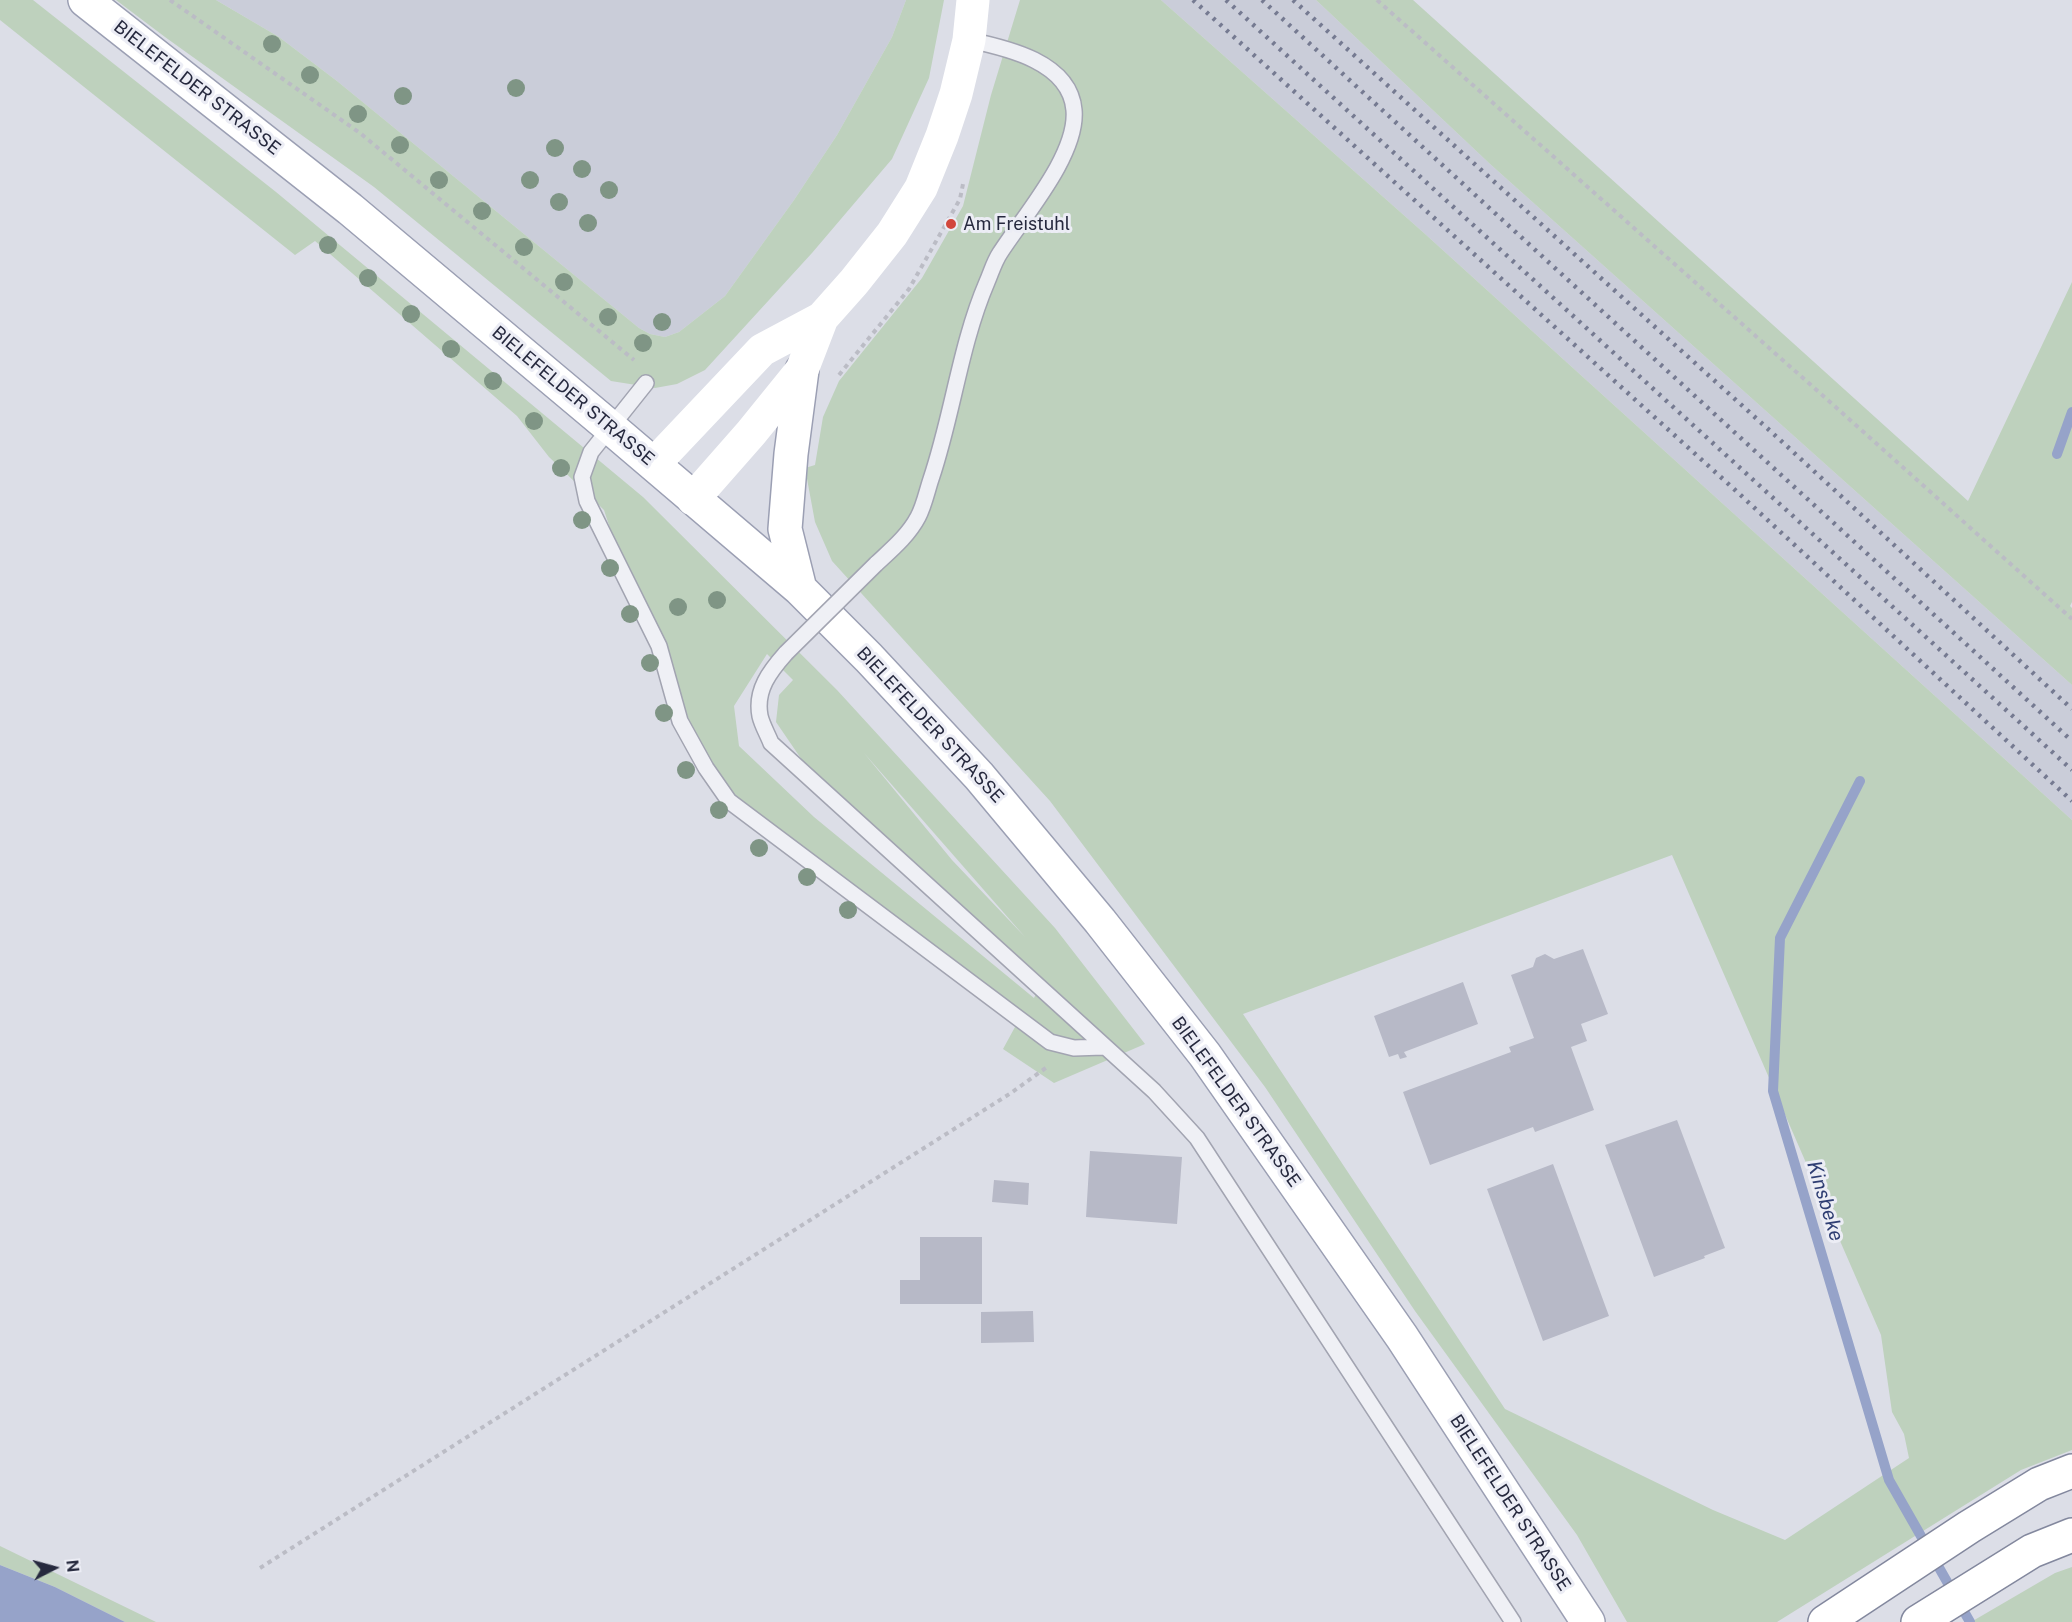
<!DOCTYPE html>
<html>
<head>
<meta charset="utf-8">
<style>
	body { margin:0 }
	#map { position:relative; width:2072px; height:1622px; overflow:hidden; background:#dcdee7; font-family:"Public Sans",sans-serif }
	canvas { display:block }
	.north { position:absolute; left:24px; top:1538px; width:60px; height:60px; -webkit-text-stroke:4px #ecedf5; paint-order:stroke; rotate:84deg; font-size:16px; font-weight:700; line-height:24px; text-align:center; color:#26293e }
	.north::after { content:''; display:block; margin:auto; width:21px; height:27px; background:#26293e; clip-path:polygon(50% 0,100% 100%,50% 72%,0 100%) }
</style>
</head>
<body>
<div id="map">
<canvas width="2072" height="1622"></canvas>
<div class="north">N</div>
</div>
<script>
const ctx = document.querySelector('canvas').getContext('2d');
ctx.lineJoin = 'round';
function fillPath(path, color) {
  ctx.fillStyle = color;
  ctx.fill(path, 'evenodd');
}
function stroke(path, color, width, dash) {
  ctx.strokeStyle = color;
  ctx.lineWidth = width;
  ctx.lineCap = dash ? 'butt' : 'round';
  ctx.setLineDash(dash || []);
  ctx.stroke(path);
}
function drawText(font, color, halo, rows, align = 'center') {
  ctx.font = font + ' "Public Sans",sans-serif';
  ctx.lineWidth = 6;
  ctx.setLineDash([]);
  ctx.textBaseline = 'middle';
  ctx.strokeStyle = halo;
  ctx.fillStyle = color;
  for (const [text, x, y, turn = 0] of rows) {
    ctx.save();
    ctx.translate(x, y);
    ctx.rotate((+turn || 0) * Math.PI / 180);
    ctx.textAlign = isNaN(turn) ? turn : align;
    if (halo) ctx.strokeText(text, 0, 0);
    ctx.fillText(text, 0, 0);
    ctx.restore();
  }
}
fillPath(new Path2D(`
	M216,0h690l-14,37 -55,98 -43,65 -69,96 -46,36 -14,5 -15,-3 -11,-6 -302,-247 -58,-44z
	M1161,0h155l174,164 582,521v135l-648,-587z`), '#cacdd9');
fillPath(new Path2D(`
	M0,0h33l243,192 367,305 194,193 218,238 90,116 -91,39 -51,-34 18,-33 -290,-218 -35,-58 -33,-95 -43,-86 -16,-49 -55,-53 -32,-41 -202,-175 -20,14 -295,-235zM767,654l26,26 -14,15 -3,27 26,38 241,219 -9,19 -220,-181 -75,-71 -5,-40zM864,753l161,184 -73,-77z
	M116,0h100l63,37 58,44 302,247 11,6 15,3 14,-5 46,-36 69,-96 43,-65 55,-98 14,-37h38l-15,78 -37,81 -80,94 -107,117 -28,14 -22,4 -44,-7 -237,-194 -209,-150z
	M1020,0h141l263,233 648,587v630l-51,20 -244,152h-150l-50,-87 -162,-224 -150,-224 -215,-286 -218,-240 -17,-39 -10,-54 10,-3 8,-48 16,-36 83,-103 41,-72 28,-111zM1672,855l209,480 11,77 12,22 5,24 -124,82 -72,-30 -208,-101 -262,-395z
	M1316,0h97l555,501 104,-219v320l-2,4 2,2v77l-582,-521z
	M0,1546l156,76h-31l-70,-35 -55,-22z
	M2072,1567v55h-101l84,-49z`), '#bed1bd');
fillPath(new Path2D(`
	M0,1565l55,22 70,35h-125z`), '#96a3c9');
stroke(new Path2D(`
	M2057,454l15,-42
	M1860,781l-80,157 -7,153 116,389 81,142`), '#96a3c9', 10);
fillPath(new Path2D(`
	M1583,949l25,65 -27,10 6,17 -16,6 23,63 -59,22 -2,-5 -103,38 -27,-73 108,-40 -2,-5 25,-9 -23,-63 22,-8 3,-9 9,-4 9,5z
	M1463,982l15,42 -74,28 3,5 -7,2 -2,-5 -9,3 -15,-41z
	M1677,1120l48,128 -21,8 1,2 -51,19 -49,-132z
	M1090,1151l92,6 -5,67 -91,-7z
	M1553,1164l56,152 -66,25 -56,-152z
	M994,1180l35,3 -1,22 -36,-3z
	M920,1237h62v67h-82v-24h20z
	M1033,1311l1,31 -53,1v-31z`), '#b7b9c7');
const service = new Path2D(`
	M646,383l-55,69 -9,25 5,24 72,145 21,75 26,47 23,33 321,241 24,6 29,-1
	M876,564c15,-14 32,-28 42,-47 6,-11 9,-26 13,-38 22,-65 29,-134 56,-197 4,-9 7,-20 13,-29 23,-36 78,-98 74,-143 -4,-48 -67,-62 -105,-70
	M786,653c-16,18 -31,37 -26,63 2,9 8,19 11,27l383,348 43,47 316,484`);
const primary = new Path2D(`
	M85,0l265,209 261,219 189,161 69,69 110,118 121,145 105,134 197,282 186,285
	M800,589l-15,-60 6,-75 11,-84`);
const trunk = new Path2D(`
	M1825,1622l144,-95 70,-43 33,-13
	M1918,1622l114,-71 40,-16`);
stroke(service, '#a2a4b1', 18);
stroke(primary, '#9b9fb3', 36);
stroke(trunk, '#83889e', 36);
stroke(new Path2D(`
	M170,0l190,133 274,227
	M1377,0l462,410 233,209
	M839,375l70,-86 51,-90 3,-15
	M260,1568l751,-475 36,-26`), '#bbbcc5', 4, [4.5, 4.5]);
stroke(service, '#eff0f5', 15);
stroke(new Path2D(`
	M654,464l108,-114 60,-32 32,-36 38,-48 29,-46 21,-52 14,-42 13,-54 4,-40
	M693,499l58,-66 51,-63 20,-52`), '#fff', 33);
stroke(primary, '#fff', 33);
stroke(trunk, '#fff', 33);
stroke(new Path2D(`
	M1193,0l541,489 338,312
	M1226,0l846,770
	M1262,0l810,741
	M1293,0l485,438 294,271`), '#757a91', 4.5, [3, 6]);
const serviceBridge = new Path2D(`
	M786,653l90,-89`);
stroke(serviceBridge, '#a2a4b1', 18, []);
stroke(serviceBridge, '#eff0f5', 15);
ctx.fillStyle = '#7f9585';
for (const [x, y] of [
	[272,44],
	[310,75],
	[516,88],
	[403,96],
	[358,114],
	[400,145],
	[555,148],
	[582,169],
	[439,180],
	[530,180],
	[609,190],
	[559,202],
	[482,211],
	[588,223],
	[328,245],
	[524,247],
	[368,278],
	[564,282],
	[411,314],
	[608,317],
	[662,322],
	[643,343],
	[451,349],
	[493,381],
	[534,421],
	[561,468],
	[582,520],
	[610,568],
	[717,600],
	[678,607],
	[630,614],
	[650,663],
	[664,713],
	[686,770],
	[719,810],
	[759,848],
	[807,877],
	[848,910]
]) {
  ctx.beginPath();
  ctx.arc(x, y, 9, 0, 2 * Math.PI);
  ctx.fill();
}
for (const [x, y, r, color] of [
	[951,224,6,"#d2473c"]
]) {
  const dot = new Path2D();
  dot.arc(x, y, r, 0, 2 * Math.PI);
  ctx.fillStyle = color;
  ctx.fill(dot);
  stroke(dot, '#ecedf5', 2);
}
drawText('18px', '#26293e', '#ecedf5', [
	["BIELEFELDER STRASSE",197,88,38],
	["BIELEFELDER STRASSE",573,396,40],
	["BIELEFELDER STRASSE",930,725,47],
	["BIELEFELDER STRASSE",1236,1102,54],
	["BIELEFELDER STRASSE",1510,1503,57]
]);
drawText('18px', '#26293e', '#ecedf5', [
	["Am Freistuhl",963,224]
], 'left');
drawText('italic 20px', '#2f3e73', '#ecedf5', [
	["Kinsbeke",1825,1201,73]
]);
</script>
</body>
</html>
